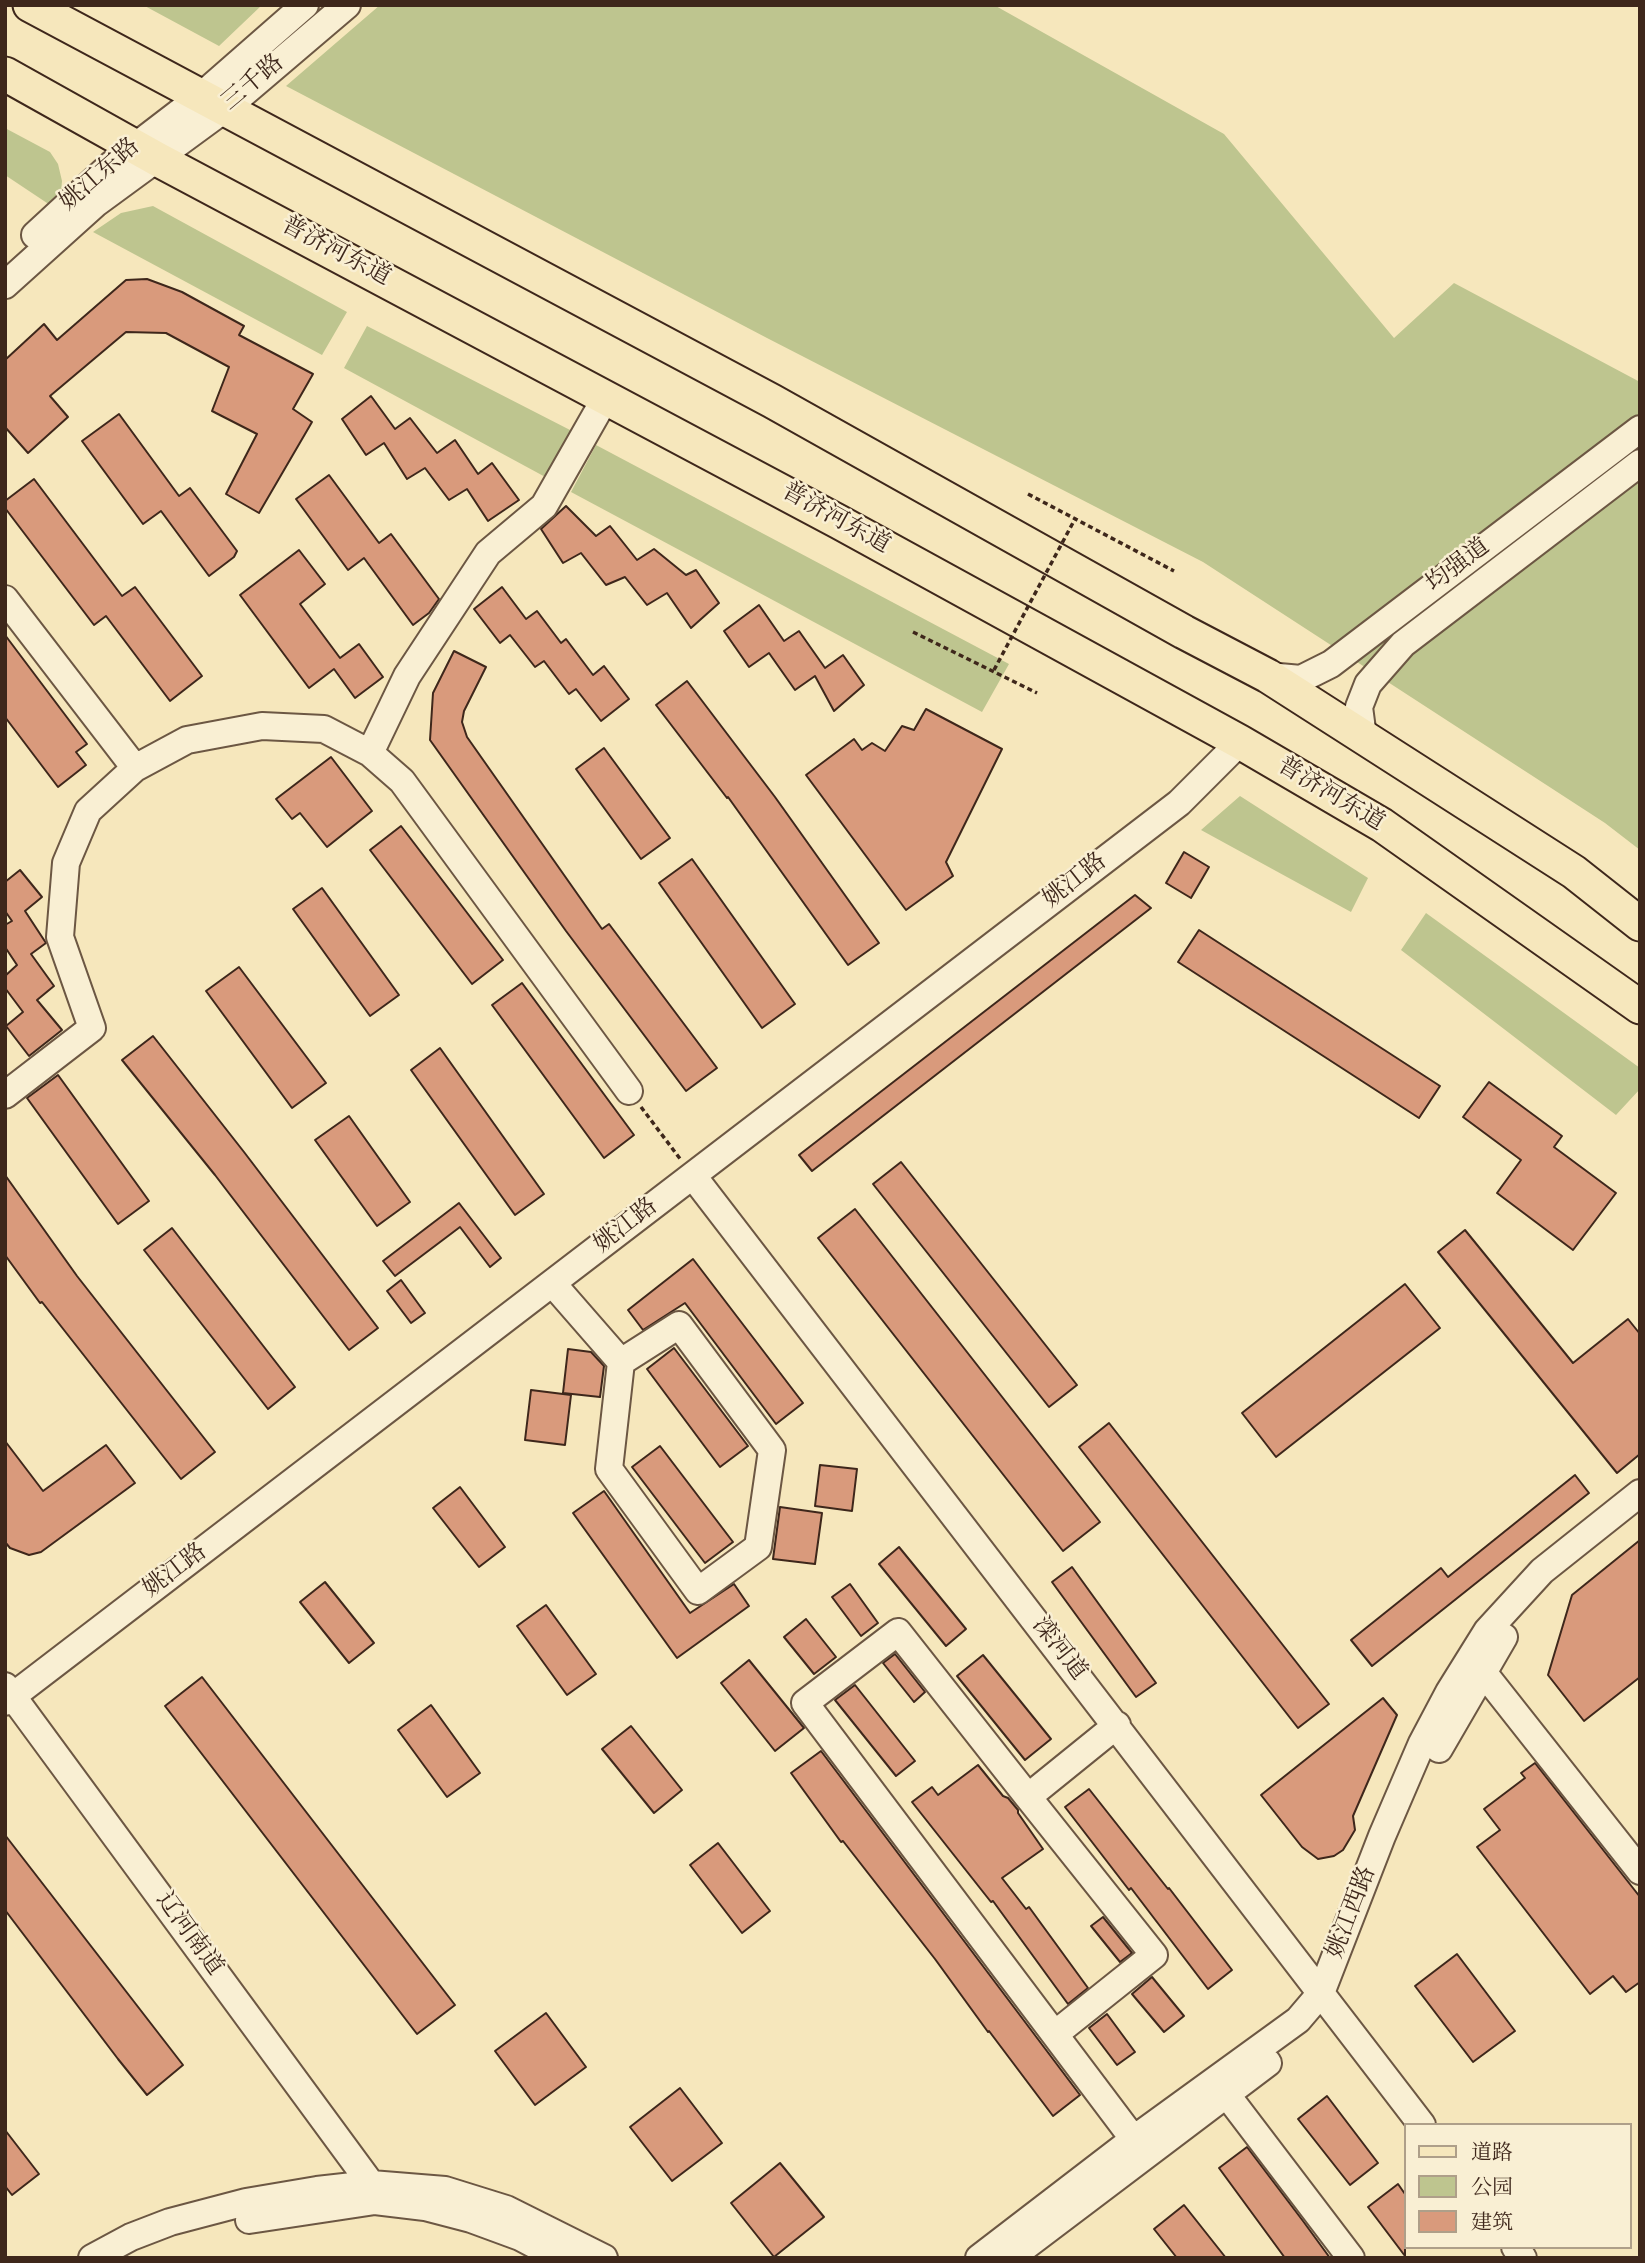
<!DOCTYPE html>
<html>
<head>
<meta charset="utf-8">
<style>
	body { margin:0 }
	#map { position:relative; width:1645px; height:2263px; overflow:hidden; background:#f6e7bc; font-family:Vollkorn,"Noto Serif SC",serif }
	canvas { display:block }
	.frame { position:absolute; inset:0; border:7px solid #3e271b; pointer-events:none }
	.legend { position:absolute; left:1404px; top:2123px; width:228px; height:126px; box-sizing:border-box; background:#f9efd3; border:2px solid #ae9f89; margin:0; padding:9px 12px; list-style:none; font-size:21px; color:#3e271b }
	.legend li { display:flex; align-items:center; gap:14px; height:35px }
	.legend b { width:35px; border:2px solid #ae9f89 }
</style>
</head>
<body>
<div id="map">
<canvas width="1645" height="2263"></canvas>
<div class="frame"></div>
<ul class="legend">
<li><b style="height:9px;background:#f6e7bc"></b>道路</li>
<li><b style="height:19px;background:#bec58f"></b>公园</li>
<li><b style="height:19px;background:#d99a7c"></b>建筑</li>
</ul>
</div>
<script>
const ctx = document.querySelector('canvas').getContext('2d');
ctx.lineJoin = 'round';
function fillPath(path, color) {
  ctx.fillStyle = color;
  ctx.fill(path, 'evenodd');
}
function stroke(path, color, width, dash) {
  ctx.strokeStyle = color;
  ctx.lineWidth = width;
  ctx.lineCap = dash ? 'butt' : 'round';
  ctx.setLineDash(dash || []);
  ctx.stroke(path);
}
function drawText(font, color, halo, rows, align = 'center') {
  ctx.font = font + ' Vollkorn,"Noto Serif SC",serif';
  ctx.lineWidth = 5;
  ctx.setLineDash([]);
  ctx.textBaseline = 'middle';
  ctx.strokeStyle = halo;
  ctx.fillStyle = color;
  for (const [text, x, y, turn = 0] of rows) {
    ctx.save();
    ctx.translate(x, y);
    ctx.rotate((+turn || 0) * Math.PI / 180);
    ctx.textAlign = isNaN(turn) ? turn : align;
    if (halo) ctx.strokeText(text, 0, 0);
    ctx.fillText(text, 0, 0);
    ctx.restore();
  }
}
fillPath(new Path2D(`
	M143,5h119l-43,41z
	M380,5h614l230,129 170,204 60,-55 186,99v468l-35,-27 -402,-261 -436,-224 -481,-252z
	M5,128l45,24 8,12 4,17 -1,11 -11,13 -45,-30z
	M153,206l194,106 -25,43 -229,-123 28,-19z
	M367,326l205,105 -23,48 -205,-111z
	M596,445l413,219 -27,48 -411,-220z
	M1240,796l128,82 -17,34 -150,-82z
	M1426,913l214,155v21l-24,26 -215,-165z`), '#bec58f');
const building = new Path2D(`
	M147,279l35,13 62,34 -5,9 74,39 -20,35 19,13 -53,91 -33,-19 31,-60 -45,-23 17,-44 -63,-34 -40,-1 -76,64 18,21 -40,36 -23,-26v-67l39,-36 13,16 69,-60z
	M371,396l24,33 15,-11 27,35 18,-13 23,34 14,-11 27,37 -31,21 -21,-32 -18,11 -24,-32 -18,11 -23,-36 -18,12 -24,-36z
	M119,414l60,82 11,-8 47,63 -3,6 -25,19 -48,-65 -18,13 -61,-83z
	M329,475l50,68 12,-9 48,65 -10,14 -16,12 -49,-67 -16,12 -52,-71z
	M34,479l88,117 13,-9 67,89 -32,25 -64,-85 -12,9 -89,-117v-7z
	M566,506l30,30 14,-10 27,34 17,-11 32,26 10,-5 23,33 -28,25 -24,-35 -20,12 -22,-28 -19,8 -25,-32 -18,10 -22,-34z
	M299,550l26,34 -25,20 40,54 19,-14 24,33 -28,21 -21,-29 -25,19 -69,-93z
	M502,587l24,32 11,-8 24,32 5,-4 27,36 11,-9 25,33 -28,22 -25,-32 -7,5 -25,-33 -9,6 -25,-32 -10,8 -26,-34z
	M759,605l25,36 15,-10 26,37 18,-13 21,30 -30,26 -19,-35 -20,14 -26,-37 -20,14 -25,-36z
	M5,635l82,109 -11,8 10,13 -28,22 -53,-70z
	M454,651l32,16 -22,44 -2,11 5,15 135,192 7,-5 108,144 -31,23 -120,-160 -136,-191 3,-47z
	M687,681l88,116 104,146 -31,22 -120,-168 -1,1 -71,-93z
	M926,709l76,40 -56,113 7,14 -47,34 -100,-135 48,-36 8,11 10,-7 13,8 17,-25 12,4z
	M604,748l66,90 -29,21 -65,-90z
	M331,757l41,54 -45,36 -27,-34 -8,6 -16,-20z
	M401,826l102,134 -31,24 -102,-134z
	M1184,852l25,15 -18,31 -25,-15z
	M692,859l103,145 -33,24 -103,-145z
	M20,870l22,27 -17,14 21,32 -15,11 23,32 -17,14 25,30 -33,26 -23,-30 17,-14 -18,-24v-12l12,-11 -12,-18v-22l7,-4 -7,-10v-29z
	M322,888l77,107 -29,21 -77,-107z
	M1135,895l16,13 -339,263 -13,-16z
	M1199,930l241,156 -21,32 -241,-156z
	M239,967l87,116 -34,25 -86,-117z
	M522,983l112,152 -30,23 -112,-153z
	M153,1036l91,116 134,176 -29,22 -134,-175 -93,-115z
	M440,1048l104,146 -29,21 -104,-145z
	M58,1075l91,126 -31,23 -91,-126z
	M1489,1082l73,54 -8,11 62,46 -43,57 -76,-57 24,-33 -58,-43z
	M349,1116l61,86 -33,24 -62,-86z
	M901,1162l176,223 -28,22 -176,-223z
	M5,1175l72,101 138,176 -34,27 -139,-177 -2,1 -35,-48z
	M459,1203l42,55 -11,9 -30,-40 -65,49 -12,-15z
	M855,1209l245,313 -37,29 -245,-313z
	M172,1228l123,159 -27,22 -124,-159z
	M1465,1230l108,133 55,-44 12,15v120l-23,19 -179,-221z
	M693,1259l110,144 -27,21 -91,-121 -42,27 -15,-20z
	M401,1280l24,33 -14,10 -24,-32z
	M1405,1284l35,44 -164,129 -34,-44z
	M674,1348l74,98 -28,21 -73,-98z
	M568,1349l23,3 13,14 -4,31 -37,-4z
	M531,1390l40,5 -6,50 -40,-5z
	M1109,1423l220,281 -31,24 -219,-281z
	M5,1441l38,50 63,-46 29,38 -94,69 -12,3 -19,-7 -5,-6z
	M660,1446l73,96 -28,21 -73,-96z
	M820,1465l37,4 -5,42 -37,-5z
	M1575,1475l14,18 -217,173 -21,-26 90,-72 7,9z
	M460,1487l45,60 -26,20 -46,-59z
	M604,1491l86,122 44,-29 15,22 -72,52 -104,-145z
	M780,1507l42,6 -7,51 -42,-5z
	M1640,1540v137l-56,44 -36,-46 24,-80z
	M899,1547l67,82 -20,17 -67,-82z
	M1072,1567l84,116 -20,14 -84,-115z
	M325,1582l49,61 -25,20 -49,-61z
	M850,1584l28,39 -17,13 -29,-39z
	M546,1605l50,69 -29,21 -50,-69z
	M806,1619l30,38 -22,17 -30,-37z
	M895,1654l30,38 -11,10 -31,-39z
	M983,1655l68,84 -26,21 -68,-84z
	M749,1660l55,68 -29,23 -54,-68z
	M202,1677l253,328 -38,29 -252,-328z
	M855,1685l60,76 -19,15 -61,-76z
	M1383,1698l14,17 -44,101 2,14 -12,20 -9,6 -16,3 -16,-12 -41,-52z
	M431,1705l49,68 -33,24 -49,-67z
	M631,1726l51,64 -28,23 -52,-64z
	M821,1751l259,344 -27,21 -64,-85 -1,1 -53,-73 -92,-118 -2,1 -50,-69z
	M1535,1763l105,134v85l-14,10 -13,-16 -23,18 -113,-147 23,-17 -16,-21 41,-31 -4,-5z
	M978,1765l25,31 5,2 10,12v3l25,36 -41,29 24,31 3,-2 59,81 -20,16 -75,-103 -2,1 -79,-100 20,-15 6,8z
	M1089,1789l79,100 1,-1 63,82 -24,19 -77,-101 -2,2 -64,-83z
	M5,1835l178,230 -36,30 -29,-36 -113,-149z
	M718,1843l52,68 -28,22 -52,-68z
	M1103,1917l29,36 -12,9 -29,-36z
	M1457,1954l58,77 -42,31 -58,-76z
	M1152,1977l32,39 -20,16 -32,-38z
	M546,2013l40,54 -51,38 -40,-54z
	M1107,2014l28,38 -18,13 -28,-37z
	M680,2088l42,55 -50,38 -42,-54z
	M1327,2096l51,67 -28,22 -52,-66z
	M5,2130l34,44 -27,21 -7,-9z
	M1247,2147l56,74 27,37h-45l-66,-90z
	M780,2163l44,54 -50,40 -43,-54z
	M1398,2184l7,10v62l-37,-49z
	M1184,2205l42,53h-49l-23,-29z`);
fillPath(building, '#d99a7c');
stroke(building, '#3e271b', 2);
const minor = new Path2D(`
	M35,235l76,-70 90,-69 104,-91
	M5,285l90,-81 131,-96 121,-103
	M5,599l130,169
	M1268,676l33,3 30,-15 309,-235
	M1363,737l-4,-30 9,-23 35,-40 237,-181
	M370,753l37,-77 81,-123 56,-47 62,-109
	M5,1095l87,-67 -32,-91 6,-74 22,-52 47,-43 52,-28 75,-14 62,3 46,24 32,28 227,310
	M693,1176l729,949
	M553,1284l68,78 -12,107 89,122 60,-44 14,-97 -93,-125 -58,37
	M1483,1672l157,199
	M5,1686l366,498 4,17
	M5,1702l1174,-899 61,-61
	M1439,1749l65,-112
	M1028,1797l-130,-165 -93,71 339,450
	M1055,2034l99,-79 -126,-158 89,-72
	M1227,2095l124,163
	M249,2220l126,-19 50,6 46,12 49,18 40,21
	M1515,2247l8,11
	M92,2258l39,-21 39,-15 76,-20 71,-12 54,-6 74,6 61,19 98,49
	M979,2258l155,-119 164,-119 23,-27 61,-157 40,-93 27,-51 38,-61 55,-60 98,-78
	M1010,2258l258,-195`);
const major = new Path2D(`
	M30,5l742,396 412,231 84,44 306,196 66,52
	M5,74l152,85 682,363 401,220 142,83 258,182`);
stroke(minor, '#6c5743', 30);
stroke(major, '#3e271b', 37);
stroke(new Path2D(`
	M1028,494l146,77
	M913,632l124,61
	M641,1107l40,53`), '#3e271b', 3.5, [5, 3.5]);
stroke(minor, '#f9efd3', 26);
stroke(major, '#f6e7bc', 33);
stroke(new Path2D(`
	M994,670l81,-151`), '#3e271b', 3.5, [5, 3.5]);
drawText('24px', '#3e271b', '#f9efd3', [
	["三千路",254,84,-40],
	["姚江东路",101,176,-41],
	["普济河东道",335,253,28],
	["普济河东道",835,520,29],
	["均强道",1459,567,-37],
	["普济河东道",1330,796,31],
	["姚江路",1076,882,-38],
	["姚江路",627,1227,-38],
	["姚江路",176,1572,-37],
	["滦河道",1058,1650,52],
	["姚江西路",1353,1913,-69],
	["辽河南道",188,1935,54]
]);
</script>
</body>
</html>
